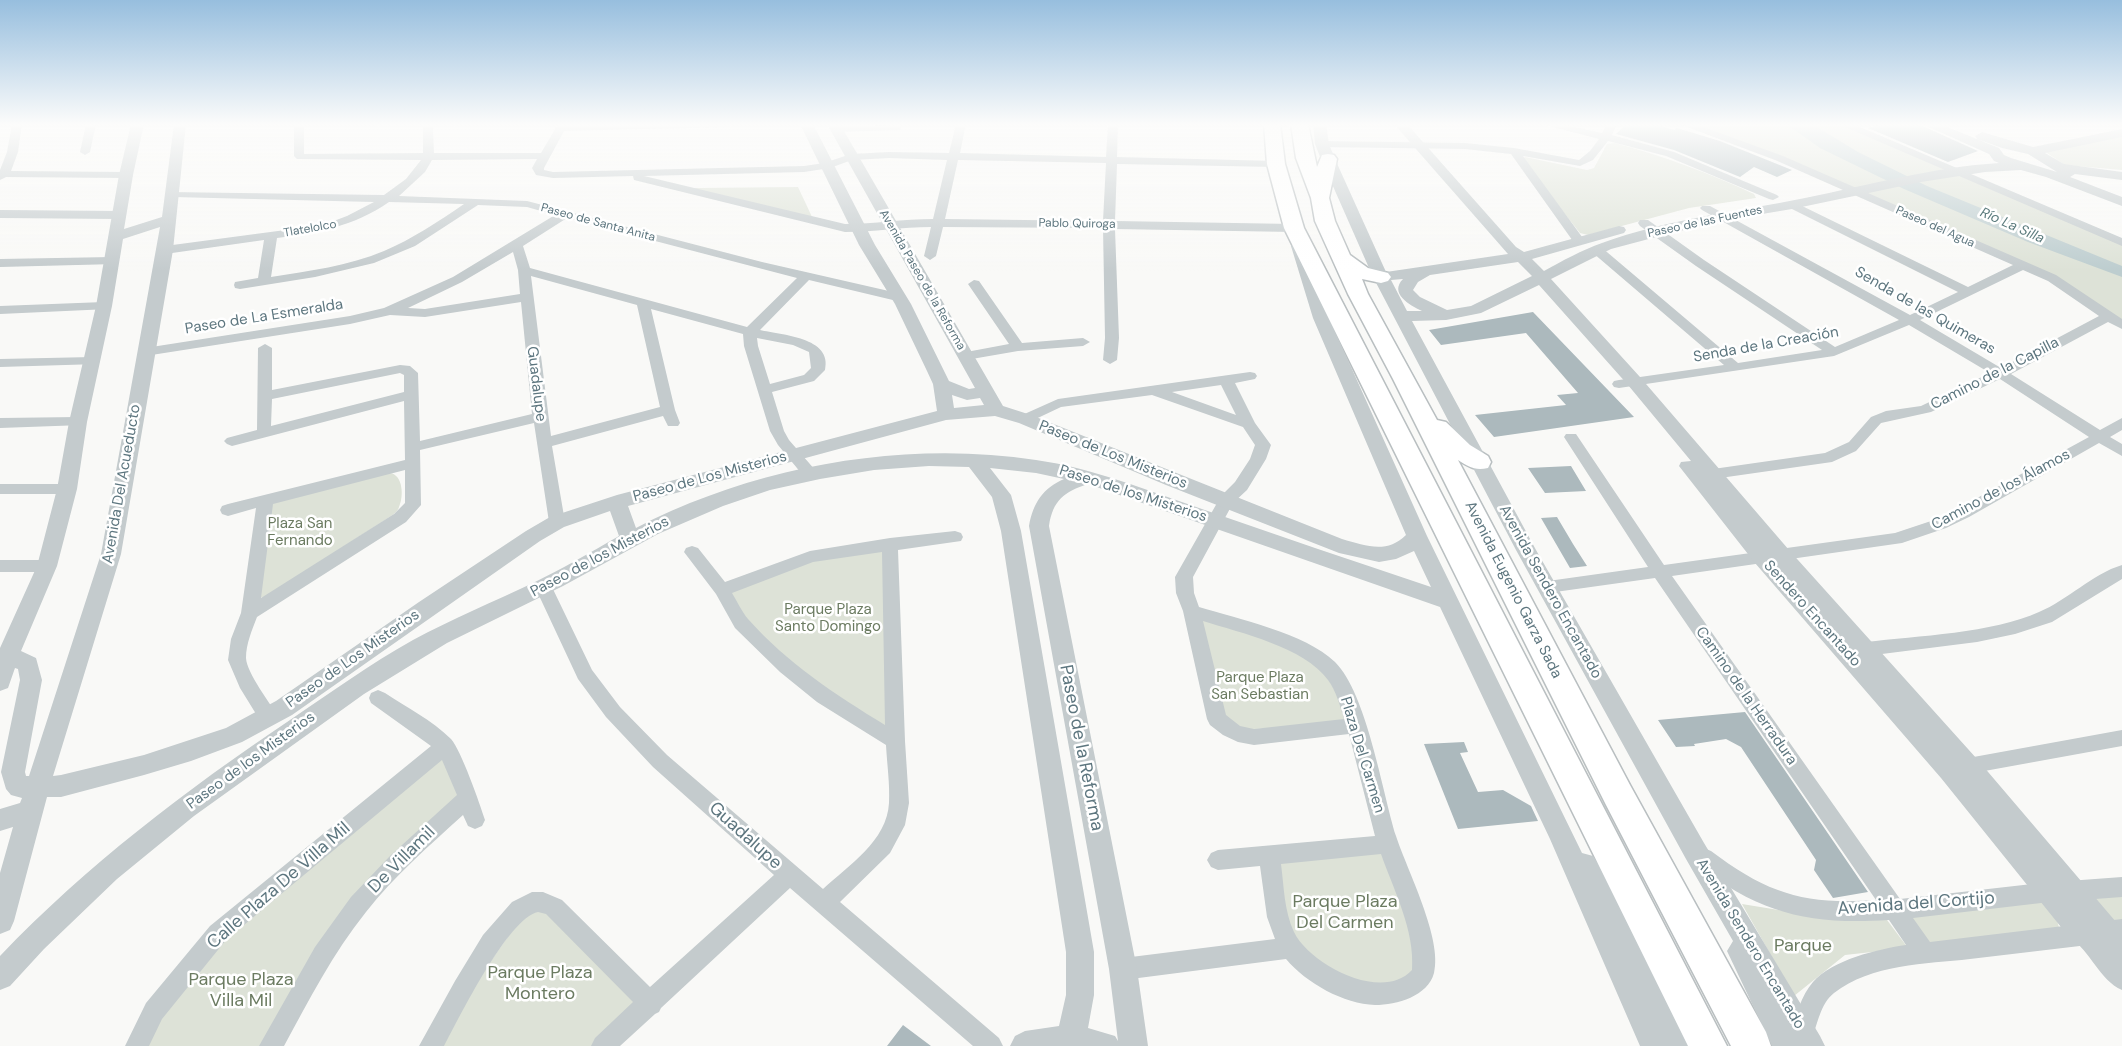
<!DOCTYPE html>
<html>
<head>
<meta charset="utf-8">
<style>
	body { margin:0 }
	canvas { display:block; background:#f9f9f7 }
</style>
</head>
<body>
<canvas width="2122" height="1046"></canvas>
<script>
const ctx = document.querySelector('canvas').getContext('2d');
ctx.lineJoin = 'round';
function fillPath(path, color) {
  ctx.fillStyle = color;
  ctx.fill(path, 'evenodd');
}
function stroke(path, color, width, dash) {
  ctx.strokeStyle = color;
  ctx.lineWidth = width;
  ctx.lineCap = dash ? 'butt' : 'round';
  ctx.setLineDash(dash || []);
  ctx.stroke(path);
}
function drawText(font, color, halo, rows, align = 'center') {
  ctx.font = font + ' "DM Sans",sans-serif';
  ctx.lineWidth = 5;
  ctx.setLineDash([]);
  ctx.textBaseline = 'middle';
  ctx.strokeStyle = halo;
  ctx.fillStyle = color;
  for (const [text, x, y, turn = 0] of rows) {
    ctx.save();
    ctx.translate(x, y);
    ctx.rotate((+turn || 0) * Math.PI / 180);
    ctx.textAlign = isNaN(turn) ? turn : align;
    if (halo) ctx.strokeText(text, 0, 0);
    ctx.fillText(text, 0, 0);
    ctx.restore();
  }
}
fillPath(new Path2D(`
	M1684,124h157l281,120v79l-40,-27 -215,-101z
	M2122,135v35l-57,-5 -21,-14z
	M1615,143c48,13 94,30 139,51l2,4 -67,10 -101,27 -8,-2 -58,-73 3,-3 62,13 7,-2 13,-24z
	M798,187l15,32 -121,-29 3,-2z
	M390,473c13,2 14,23 9,34 -1,4 -5,7 -8,9l-127,82 -5,-1 9,-95z
	M890,544l5,197 -109,-74 -64,-77 62,-24z
	M1192,611l122,45 42,69 -129,5z
	M445,746l23,52 -77,69 -120,179h-134l50,-76z
	M1388,844l35,128 -55,21 -77,-45 -22,-91z
	M2122,892v30l-9,1 -28,-28z
	M2051,899l9,32 -131,14 -23,-31z
	M533,901l118,103 -48,42h-172z
	M1742,904l55,9 87,3 24,32 -63,7 -51,41z`), '#dde2d7');
fillPath(new Path2D(`
	M1786,124h26l46,28 69,34 195,80v11l-94,-35 -124,-53 -84,-41z`), '#bdcdcf');
fillPath(new Path2D(`
	M1626,124h29l19,6 3,-2 43,13 72,29 -15,7 -23,-10 -14,10 -66,-27 -58,-16z
	M1880,124h38l60,27 -30,11 -80,-34z
	M1533,312l101,105 -140,20 -19,-22 91,-10 -9,-10 21,-2 -52,-60 -85,12 -12,-15z
	M1571,466l15,25 -41,2 -17,-25z
	M1557,517l16,27 14,22 -17,2 -29,-50z
	M1745,712l123,180 -35,6 -19,-28 2,-10 -75,-113 -15,-8 -32,5 1,2 -19,1 -18,-27z
	M1464,742l4,10 -8,1 18,39 25,-2 28,16 7,15 -80,8 -34,-85z
	M903,1025l28,21h-44z`), '#acb9bd');
const trunk = new Path2D(`
	M1264,124h16l5,40 19,64 423,818h-39l-404,-818 -17,-64z
	M1291,124h17l9,43 5,-12 6,-1 6,1 3,4 -8,39 6,23 15,34 18,13 20,5 3,4 -3,4 -7,2 -19,-4 6,15 69,126 9,2 24,23 18,11 3,6 -3,6c-13,3 -19,-1 -30,-8l172,325 136,247 5,14h-40l-125,-241 -213,-426 -45,-85 -33,-73 -4,-23 -15,-40z`);
stroke(trunk, '#b9bfc1', 3);
fillPath(new Path2D(`
	M12,124h10l-4,28 -7,19 115,1 6,3 -6,3 -120,-1 -6,3v-10l7,-18z
	M86,124h10l-6,28 -5,3 -5,-3z
	M294,124h10v30l119,-1v-26h-43l-5,-3h83l-5,3h-20l1,26h107l17,-29h176l-5,3 -165,4 -20,37v2l9,2 251,-6 20,-3 27,-9 38,-2 60,1 7,-29h10l-6,29 146,4 2,-33h10l-1,33 159,4 6,3 -6,3 -159,-3 -2,57 179,3 6,4 -6,4 -179,-3 4,109 -2,22 -7,4 -7,-4 2,-22 -2,-110 -160,-1 -7,29 -6,4 -6,-4 7,-29c-29,0 -57,5 -86,5l-211,-52 -1,-4 -80,2 -17,-3 -4,-7 5,-9 -105,1 -7,12 -26,24 128,5 235,61 140,32 1,3 -6,4 -88,-21 -49,50c21,5 73,7 65,40l-11,11 -42,11 12,39 5,9 27,31 3,4 -3,4 -5,1 -5,-1 -28,-34 -8,-14 -26,-85 -1,-12 -92,-25 24,101 5,13 -2,3h-10l-5,-10 -111,30 13,76 -2,4 -6,2 -6,-2 -2,-4 -15,-99 -114,27 1,55 -15,17 -149,95c-5,13 -11,27 -11,41 1,16 24,44 32,59l-3,5 -7,3 -7,-3 -21,-34 -12,-28 3,-21 10,-26 15,-105 -28,8 -6,-2 -2,-4 2,-4 6,-2 177,-44 -1,-59 -172,45 -5,-2 -3,-3 3,-3 30,-8 1,-82 7,-4 7,4v42l128,-25 10,1 8,7 2,68 112,-27 -11,-112 -96,15 -35,-2 -40,9 -205,32 -7,-4 7,-4 205,-32 34,-8 69,-31 102,-62 -28,-8 -49,-2 -63,41 -41,17 -59,14 -75,12 -5,-1 -1,-3 1,-3 23,-4 6,-38 -99,14 -4,-1 -2,-3 2,-3 4,-1 158,-21 24,-9 27,-14 -201,-5 -4,-1 -2,-2 2,-2 215,3 22,-16 15,-19 -124,-1 -3,-3zM889,158l58,2 -14,59c-30,0 -59,5 -88,5l-201,-48 160,-4 26,-4 22,-8zM958,160l148,3 -3,58 -158,-2zM389,202l75,2c-26,18 -52,35 -80,47 -36,15 -75,20 -113,26l6,-39c42,-6 76,-11 112,-36zM567,218l230,60 -50,49 -217,-59 -7,-22zM513,252l5,18 2,24 -95,15 -17,-1 54,-26zM531,276l106,29 23,102 -109,29zM757,338l36,7 16,7 2,16 -7,7 -34,9 -12,-38zM400,373l4,2v17l-133,34 1,-27zM405,470v33l-11,11 -133,84 12,-94z
	M1541,124h22l39,9 5,-9h10l-5,11 62,17 103,43 2,2 -6,3 -4,-1 -103,-43 -58,-15 -15,19 -13,6 -57,-10 62,85 -6,4 -4,-1 -64,-90 -46,-5 -143,-2 -5,-3 5,-3 143,2 49,5 65,12 11,-9 9,-12z
	M1679,124h16l88,32 273,119 66,44v10l-14,-7 -97,52 89,56 22,-12v12l-12,7 12,7v12l-23,-13 -130,74 -23,11 -44,15 -230,33 228,323 141,-16 81,-6v20l-81,6 -128,15 17,24 192,-23v22c-51,6 -101,12 -152,18 -44,5 -99,5 -136,34 -14,11 -16,31 -23,47l-8,4 -8,-4 -4,-8c5,-17 10,-36 22,-50 19,-22 65,-33 93,-37l-17,-25c-80,5 -128,-6 -192,-55l-4,-7 4,-7 7,-3 7,3c57,43 94,54 165,49l-221,-322 -107,15 -6,-2 -3,-4 3,-4 6,-2 100,-14 -84,-130 2,-3h10l88,131 231,-32 39,-13 23,-11 132,-72 -89,-58 -69,33 -50,11 -25,28 -24,11 -119,17 -5,-1 -3,-4 3,-4 5,-1 112,-16 24,-11 22,-25 15,-6 35,-5 69,-33 -81,-48 -75,31 -215,32 -5,-1 -2,-3 2,-3 5,-1 105,-15 -131,-112 -2,-3 2,-3h8l137,116 84,-13 -126,-84 -56,-40 -2,-3 2,-3h8l56,40 131,87 64,-27 -197,-110 -2,-2 2,-2h8l200,109 48,-23 -170,-85 -2,-2 2,-2h8l172,84 45,-22 -238,-105zM2023,270l25,11 51,35 -98,52 -81,-48z
	M1838,124h15l269,114v8z
	M896,125l4,1 1,2 -1,2 -64,2 -5,-3 5,-3z
	M0,210l120,1 6,4 -6,4 -120,-1z
	M112,257l4,1 2,3 -2,3 -116,3v-8z
	M974,280l5,1 43,62 61,-5 7,4 -7,4 -65,5 -52,9 -5,-1 -2,-3 2,-3 48,-9 -41,-60z
	M104,302l5,1 2,3 -2,3 -109,5v-8z
	M93,357l5,1 2,3 -2,3 -98,3v-8z
	M1250,372l5,1 2,3 -2,3 -20,4 20,40 16,22 -5,14 -19,31 -14,13 -40,74 1,16 5,14c39,12 106,26 136,55 32,32 47,129 61,174 11,34 47,103 38,137 -6,23 -37,32 -59,32 -31,-1 -69,-22 -89,-46l-163,21 -8,-3 -3,-8 3,-8 8,-3 152,-19 -8,-22 -7,-51 -42,4 -7,-3 -4,-7 4,-7 7,-3 157,-14 -26,-102 -95,11 -16,-3 -15,-7 -13,-10 -3,-6 -24,-108 -7,-18 -1,-16 46,-81 14,-14 15,-23 5,-14 -12,-18 -91,-32 -91,12 -36,17 -5,-2 -2,-3 2,-3 38,-17zM1221,385l15,30 -64,-23zM1203,621c38,12 101,26 125,59 8,11 12,25 16,39l-90,10 -14,-3 -14,-11zM1381,854c13,37 34,76 31,116 -30,33 -103,-6 -118,-38 -10,-21 -10,-46 -13,-68z
	M78,417l5,2 2,3 -2,3 -83,3v-10z
	M0,484h67l6,1 2,4 -2,4 -6,1h-67z
	M955,531l6,2 2,4 -2,4 -63,9 7,191 4,62 -4,22 -15,28 -50,49 159,136 4,8h-30l-183,-158 -129,120 -2,4 -4,2 -35,32h-29l4,-8 38,-36 -87,-88 -8,-2c-30,6 -79,106 -94,134h-25l36,-65 28,-46 29,-33 20,-10h11l19,8 88,87 124,-112 -121,-108 -47,-50 -28,-38 -43,-92 3,-4 6,-2 6,2 42,87 28,37 47,48 156,134c26,-24 64,-48 66,-86 1,-19 -2,-39 -3,-58l-69,-43 -37,-30 -45,-44 -19,-34 -32,-42 2,-4 6,-2 6,2 27,34 85,-31 80,-13zM882,552l3,173c-49,-30 -98,-62 -137,-106 -6,-7 -11,-18 -16,-26l81,-31z
	M0,560h47l6,2 2,4 -2,4 -6,2h-47z
	M2122,565v14l-70,43 -37,12 -38,8 -111,14 -6,-2 -3,-5 3,-5 6,-2c51,-6 127,-9 173,-30 29,-12 53,-38 83,-47z
	M378,690l7,3c21,14 47,27 66,46 10,11 29,65 34,81l-3,6 -7,3 -7,-3 -5,-11c-34,31 -69,61 -97,97 -33,41 -57,88 -82,134h-25l56,-99 36,-50 39,-41 67,-61 -15,-35 -216,180 -64,79 -13,27h-24l21,-43 64,-77 221,-180 -60,-43 -2,-5 2,-5z
	M2122,730v16l-154,28 -7,-2 -3,-6 3,-6 7,-2z`), '#c4cbcd');
fillPath(new Path2D(`
	M131,124h13l-11,51 -9,54 38,-12 12,-93h12l-13,126 -52,304 -68,222 8,-1 83,-20 82,-27 50,-27 143,-99 107,-71 24,-14 67,-22 320,-84 -4,-27 -6,-13 -32,-67 -36,-59 -59,-121h13l62,121 36,59 38,77 20,8 6,-1 -148,-264h13l163,282 28,9 311,124c24,7 45,15 64,-4l-93,-217 -22,-72 3,-3h10l25,75 98,218 155,317 11,3 20,29 79,161h-52l-90,-207 -110,-232 -352,-123c-24,8 -35,16 -39,42l88,443 11,77h-138l5,-10 10,-5 34,-5 7,-31v-43l-65,-421 -9,-34 -23,-30 -40,-1 -55,4 -54,9 -50,11 -47,16 -65,28 -95,52 -116,57 -83,51 -170,122 -77,63 -73,70 -34,37 -10,4v-34c87,-91 186,-166 290,-236 40,-27 80,-56 123,-80 39,-21 80,-38 120,-57 29,-14 58,-31 86,-47l-9,-25 -46,16 -24,14 -248,174 -50,27 -51,19 -47,14 -83,22h-14l-33,124 -4,9 -10,4v-61l13,-46 -13,4v-22l20,-6 2,-5 -11,-3 -5,-6 -5,-17 19,-92 -2,-11 -3,-1 -7,20 -8,3v-43l37,-82 20,-77 12,-67 27,-116 23,-131zM160,227l-59,327 -72,222h-3l-1,-4 17,-92 -6,-22 -15,-7 36,-85 20,-77 10,-67 25,-116 11,-67zM952,395l15,5 13,-2 4,7 -30,3zM995,416l24,7 147,62 173,68 40,9 17,-3 18,-8 17,36c-77,-26 -155,-52 -232,-79 -53,-18 -107,-40 -163,-48 -134,-20 -280,6 -400,68l-8,-22 318,-86zM990,468l46,5 28,6c-21,9 -31,24 -35,47l80,443 9,72 -3,-5 -27,-8 6,-33v-43l-73,-421 -10,-36z
	M1313,124h13l3,20 6,15 51,113 122,-18 -114,-130h13l109,123 8,5 95,-26 5,1 2,3 -2,3 -92,26 12,12c18,-10 38,-21 58,-28 65,-24 135,-31 203,-45 64,-13 129,-31 194,-35l-5,-2 -5,-7 -67,-30h18l59,24 5,7 7,3 46,14 -29,-18 -26,-6 -25,-9 -2,-3 7,-4 51,15 89,-18v8l-77,16 19,11 58,8v8l-47,-6 -5,3 52,20v9l-76,-29 -25,-7 -36,2 -64,10 -129,27 -72,12 -60,15 -49,13 -60,30 89,98 149,173 188,209 145,170v61c-23,-10 -31,-39 -53,-53l-128,-159 -186,-215 -76,-97 2,-4 10,-1 -63,-76 -89,-100 -58,28 -35,7 -34,1 124,229 168,293 116,193 5,10h-53l-45,-95 6,-10 -47,-82 -170,-309 -143,-273 -52,-118 -6,-15zM1518,262l14,14 -61,30 -24,4 -27,-13 -7,-7 5,-8 12,-7zM1403,279c-14,14 6,26 19,32h-15l-16,-31z`), '#c4cbcd');
fillPath(trunk, '#fff');
const sky = ctx.createLinearGradient(0, 0, 0, 271);
sky.addColorStop(0, '#97bede');
sky.addColorStop(0.46, '#fcfcfb');
sky.addColorStop(1, '#fcfcfb00');
ctx.fillStyle = sky;
ctx.fillRect(0, 0, 2122, 271);
drawText('12px', '#5d767f', '#fff', [
	["Paseo de las Fuentes",1705,222,-12],
	["Paseo de Santa Anita",598,223,15],
	["Pablo Quiroga",1077,224,1],
	["Paseo del Agua",1935,227,24],
	["Tlatelolco",310,229,-10],
	["Avenida Paseo de la Reforma",922,280,60]
]);
drawText('italic 14px', '#5c7c7e', '#fff', [
	["Río La Silla",2012,226,24]
]);
drawText('15px', '#5d767f', '#fff', [
	["Senda de las Quimeras",1925,311,30],
	["Paseo de La Esmeralda",264,317,-9],
	["Senda de la Creación",1766,345,-10],
	["Camino de la Capilla",1995,374,-27],
	["Guadalupe",536,384,83],
	["Paseo de Los Misterios",1113,455,22],
	["Paseo de Los Misterios",710,477,-15],
	["Avenida Del Acueducto",122,484,-80],
	["Camino de los Álamos",2001,490,-28],
	["Paseo de los Misterios",1133,494,18],
	["Paseo de los Misterios",600,557,-28],
	["Avenida Eugenio Garza Sada",1513,590,63],
	["Avenida Sendero Encantado",1550,592,61],
	["Sendero Encantado",1812,614,48],
	["Paseo de Los Misterios",353,659,-35],
	["Camino de la Herradura",1746,696,55],
	["Plaza Del Carmen",1362,755,73],
	["Paseo de los Misterios",251,761,-36],
	["Avenida Sendero Encantado",1750,944,59]
]);
drawText('15px', '#6b7b61', '#fff', [
	["Plaza San",300,524],
	["Fernando",300,541],
	["Parque Plaza",828,610],
	["Santo Domingo",828,627],
	["Parque Plaza",1260,678],
	["San Sebastian",1260,695]
]);
drawText('18px', '#5d767f', '#fff', [
	["Paseo de la Reforma",1081,748,79],
	["Guadalupe",745,836,42],
	["De Villamil",402,860,-45],
	["Calle Plaza De Villa Mil",279,886,-41],
	["Avenida del Cortijo",1916,904,-4]
]);
drawText('18px', '#6b7b61', '#fff', [
	["Parque Plaza",1345,902],
	["Del Carmen",1345,923],
	["Parque",1803,946],
	["Parque Plaza",540,973],
	["Montero",540,994],
	["Parque Plaza",241,980],
	["Villa Mil",241,1001]
]);
</script>
</body>
</html>
